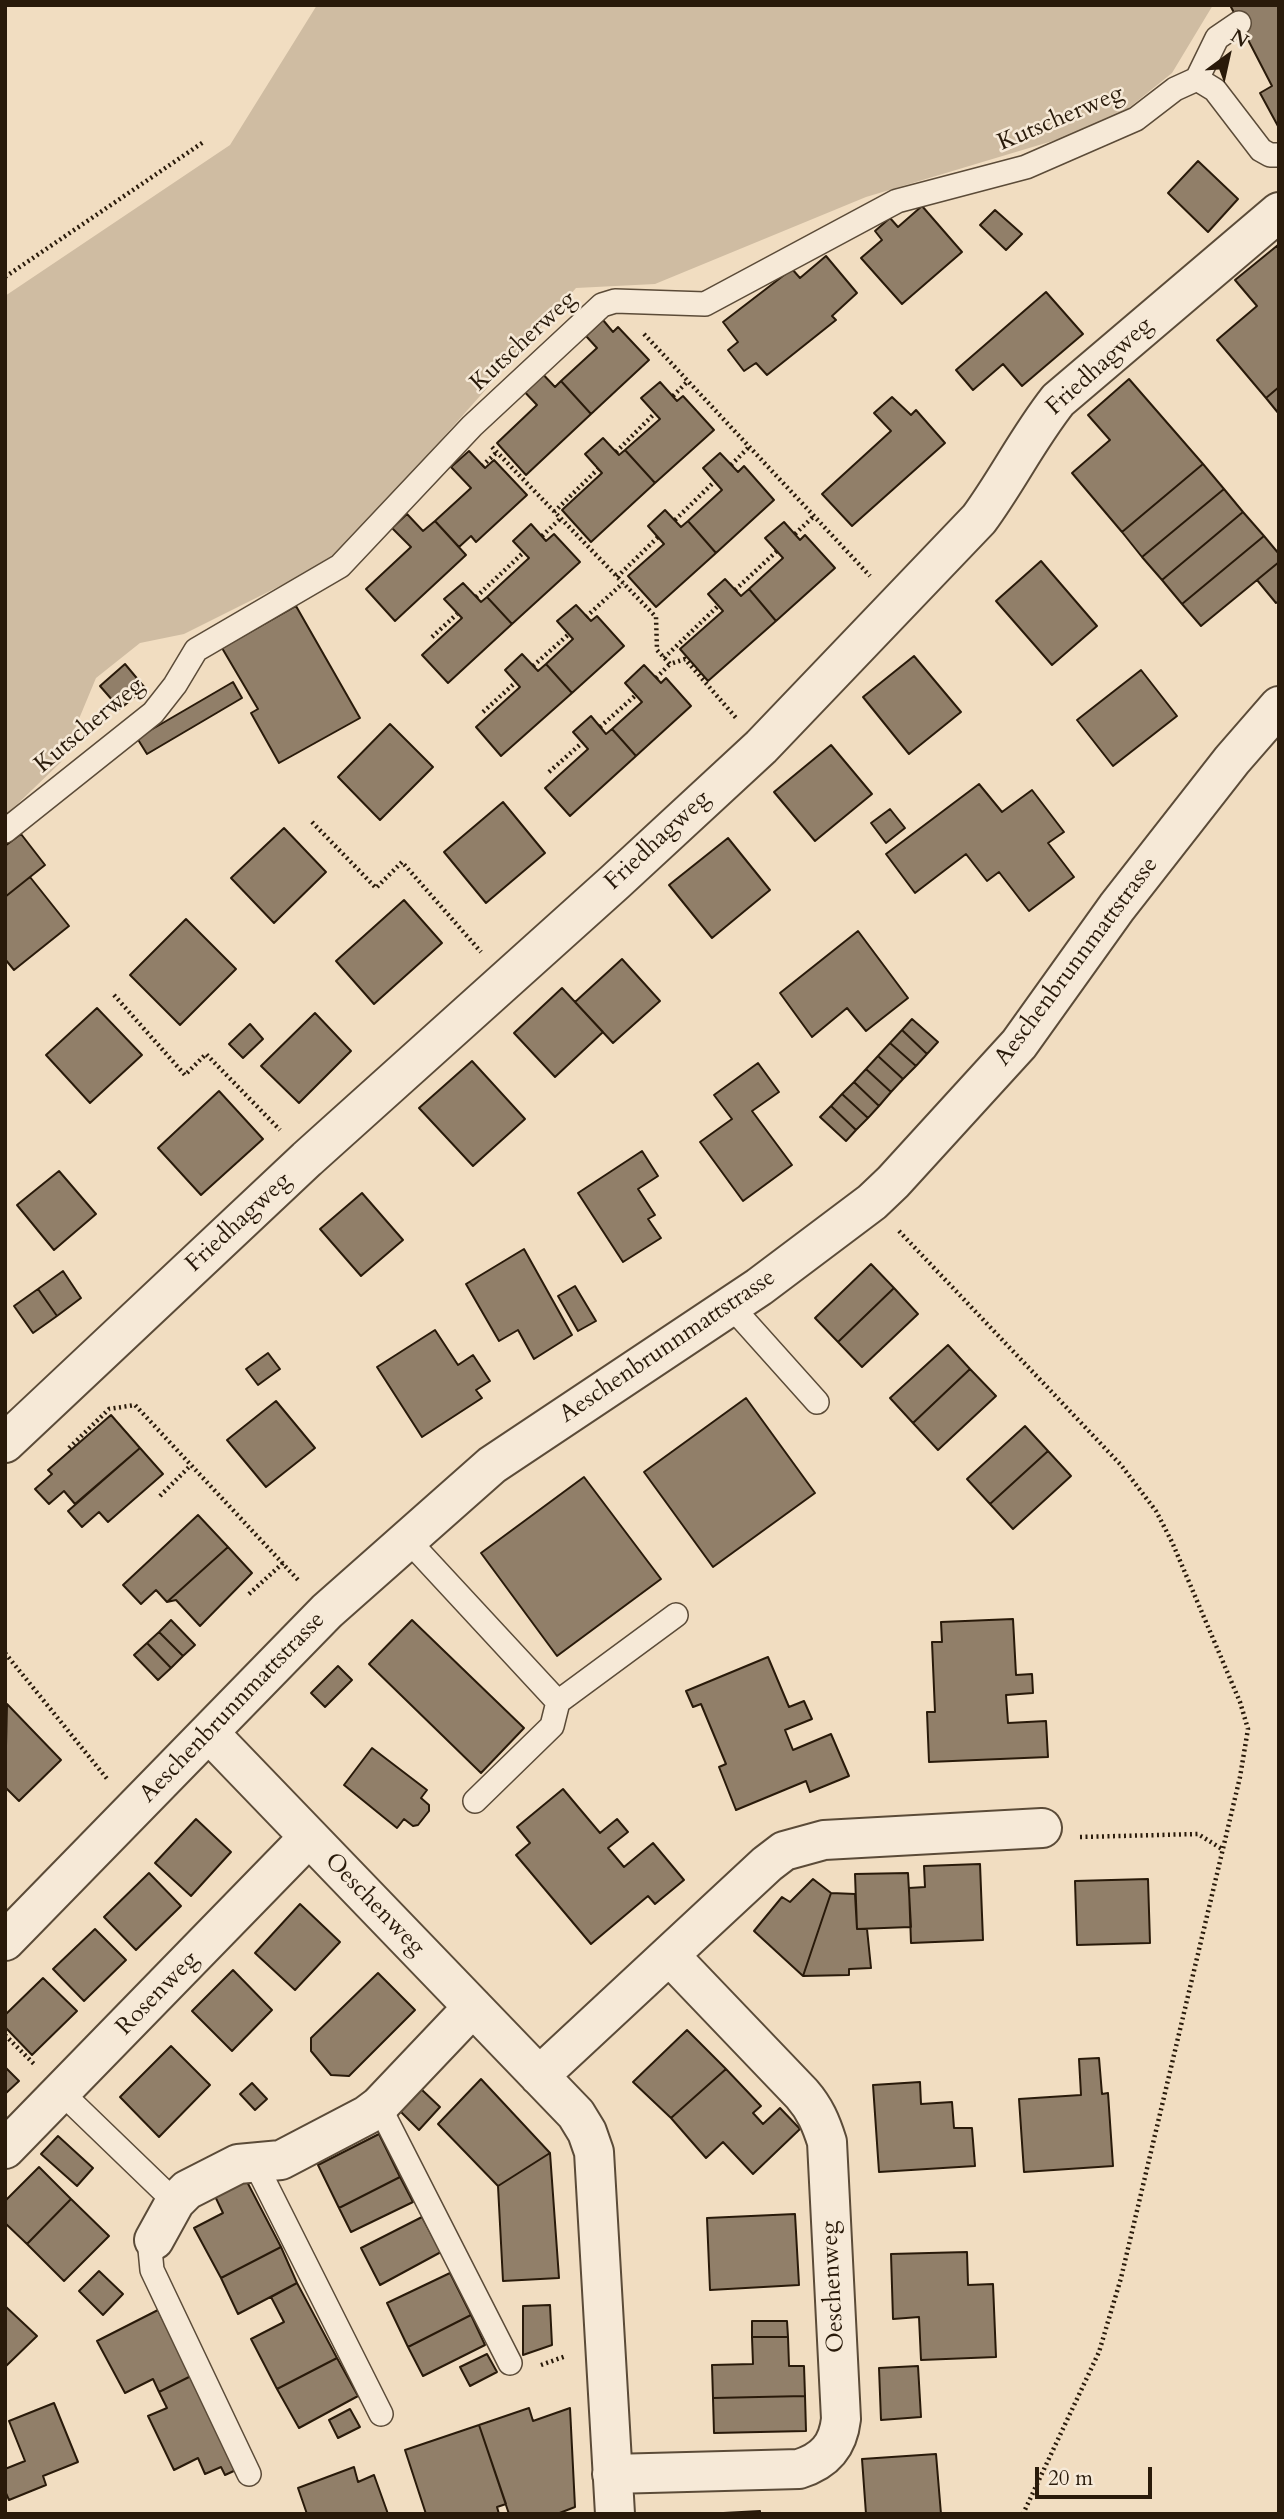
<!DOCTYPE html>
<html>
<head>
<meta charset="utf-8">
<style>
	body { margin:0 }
	#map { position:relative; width:1284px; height:2519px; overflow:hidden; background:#f1ddc1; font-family:Cardo,serif }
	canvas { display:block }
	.frame { position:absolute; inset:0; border:7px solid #291a0a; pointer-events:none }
	.north { position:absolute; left:1193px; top:21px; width:70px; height:70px; -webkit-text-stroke:5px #f6e9d7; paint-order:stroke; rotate:33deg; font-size:19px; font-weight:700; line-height:28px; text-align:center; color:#291a0a }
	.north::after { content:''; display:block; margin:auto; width:24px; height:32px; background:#291a0a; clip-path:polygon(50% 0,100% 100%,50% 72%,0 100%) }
	.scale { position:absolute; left:1035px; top:2467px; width:117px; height:32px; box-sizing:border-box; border:4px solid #291a0a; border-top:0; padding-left:9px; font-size:21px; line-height:24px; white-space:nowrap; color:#291a0a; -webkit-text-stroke:5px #f6e9d7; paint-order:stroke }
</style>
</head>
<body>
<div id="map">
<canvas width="1284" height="2519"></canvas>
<div class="frame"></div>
<div class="north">N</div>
<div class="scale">20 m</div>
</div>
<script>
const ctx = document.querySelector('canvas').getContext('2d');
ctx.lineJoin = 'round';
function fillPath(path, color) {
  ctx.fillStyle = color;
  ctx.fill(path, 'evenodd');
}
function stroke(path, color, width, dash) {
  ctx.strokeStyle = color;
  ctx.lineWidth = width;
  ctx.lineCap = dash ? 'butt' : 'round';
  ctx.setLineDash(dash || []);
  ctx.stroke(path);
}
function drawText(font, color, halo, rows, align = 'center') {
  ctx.font = font + ' Cardo,serif';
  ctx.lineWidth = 5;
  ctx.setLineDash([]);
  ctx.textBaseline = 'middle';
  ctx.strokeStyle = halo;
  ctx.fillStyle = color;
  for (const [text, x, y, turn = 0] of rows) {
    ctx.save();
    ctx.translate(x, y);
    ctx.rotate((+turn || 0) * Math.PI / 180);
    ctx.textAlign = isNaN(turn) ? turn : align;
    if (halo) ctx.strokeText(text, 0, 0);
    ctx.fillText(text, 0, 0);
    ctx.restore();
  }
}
fillPath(new Path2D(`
	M317,5h896l-41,68 -63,51 -243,73 -211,87 -79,4 -240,270 -152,76 -44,9 -44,35 -35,84 -56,54v-520l225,-151z`), '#cfbca2');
const building = new Path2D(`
	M1230,5h49v123l-19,-35 12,-7z
	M1198,161l40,38 -30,33 -40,-39z
	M922,206l40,46 -60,52 -41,-46 21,-18 -7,-9 15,-13 8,9z
	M995,210l27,24 -16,16 -26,-25z
	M1278,245l1,142 -13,11 -49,-58 40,-34 -22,-26z
	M826,256l31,37 -25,23 4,4 -69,55 -11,-12 -12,8 -16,-21 10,-8 -15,-20 69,-53 8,9z
	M1046,292l37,42 -61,52 -19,-22 -30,26 -17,-20z
	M603,320l10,12 5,-5 31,33 -58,54 -30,-33 36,-33 -11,-12z
	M538,369l17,18 6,-6 30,33 -65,61 -29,-32 40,-38 -18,-19z
	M1129,379l74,85 -81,68 -50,-59 38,-33 -22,-25z
	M660,382l17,19 6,-5 31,34 -59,53 -30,-33 35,-31 -19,-21z
	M1279,387v27l-13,-16z
	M892,397l19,18 5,-5 29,33 -93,83 -30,-32 69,-63 -17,-18z
	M603,438l16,17 6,-5 30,33 -64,59 -29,-32 40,-37 -17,-19z
	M469,451l16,17 9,-8 33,35 -51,47 -5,-6 -12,11 -24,-26 36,-33 -20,-21z
	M720,453l18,19 6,-6 30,34 -58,53 -28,-32 34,-31 -19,-22z
	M1203,464l21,25 -82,68 -20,-25z
	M1224,489l19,23 -81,68 -20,-23z
	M665,510l16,17 7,-6 28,32 -60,54 -28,-31 36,-32 -16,-18z
	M1243,512l21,24 -82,68 -20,-24z
	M407,514l16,17 12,-10 31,34 -71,66 -29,-32 45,-42 -19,-19z
	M784,522l16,18 5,-5 30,33 -59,53 -27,-32 34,-31 -18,-20z
	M531,524l15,17 8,-7 26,28 -68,62 -25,-27 42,-39 -16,-17z
	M1264,536l15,18v8l-78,64 -19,-22z
	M1041,561l56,65 -45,39 -56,-64z
	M1279,562v39l-3,2 -19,-23z
	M725,579l16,17 8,-7 27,32 -68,60 -28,-32 43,-38 -15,-17z
	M463,583l18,19 6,-5 25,27 -64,59 -26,-28 40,-37 -18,-19z
	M576,605l15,16 6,-5 27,30 -52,47 -26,-29 27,-25 -16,-18z
	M296,606l64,112 -81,45 -28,-50 7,-4 -36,-61z
	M522,654l16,17 8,-7 26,29 -71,63 -25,-29 44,-40 -15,-17z
	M914,656l47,56 -52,42 -46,-57z
	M125,664l20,24 -25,21 -20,-23z
	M644,665l17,18 5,-5 25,28 -55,50 -24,-27 30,-27 -17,-19z
	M1141,670l36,46 -64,50 -36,-46z
	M233,682l9,16 -95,56 -10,-16z
	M591,716l15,18 6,-5 24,27 -66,60 -25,-28 43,-39 -15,-17z
	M390,724l43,43 -53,53 -42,-43z
	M831,745l41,49 -57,47 -41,-49z
	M979,784l23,28 30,-22 32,42 -16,11 26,34 -45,34 -30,-39 -12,9 -21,-27 -51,39 -29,-39z
	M503,802l42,51 -59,50 -42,-51z
	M890,809l15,19 -19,15 -15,-20z
	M284,828l42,44 -52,51 -43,-45z
	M21,834l24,31 -40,32v-51z
	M728,838l42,52 -58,48 -43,-53z
	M30,877l39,49 -55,44 -9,-11v-62z
	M404,900l38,43 -68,61 -38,-43z
	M186,919l50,50 -56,56 -50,-50z
	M858,931l50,67 -42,33 -19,-23 -35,29 -32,-44z
	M622,959l38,42 -47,42 -38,-41z
	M562,988l41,44 -48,45 -41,-44z
	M97,1008l45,47 -52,48 -44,-48z
	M315,1013l36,38 -52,52 -38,-37z
	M912,1019l26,23 -11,12 -25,-24z
	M250,1024l13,15 -20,19 -14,-14z
	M902,1030l25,24 -11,12 -26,-23z
	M890,1043l26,23 -13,13 -25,-23z
	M878,1056l25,23 -12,13 -25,-23z
	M472,1061l53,58 -52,47 -54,-58z
	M758,1063l21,29 -27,19 40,54 -49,36 -43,-59 32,-23 -18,-24z
	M866,1069l25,23 -12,14 -25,-24z
	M854,1082l25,24 -11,12 -26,-24z
	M219,1091l44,48 -62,56 -43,-47z
	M842,1094l26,24 -12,12 -25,-24z
	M831,1106l25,24 -10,11 -26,-24z
	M642,1151l16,25 -20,13 17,26 -7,4 13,19 -38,24 -45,-69z
	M59,1171l37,43 -42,36 -37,-45z
	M362,1193l41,47 -42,36 -41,-47z
	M524,1249l48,86 -38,24 -16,-29 -19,11 -33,-57z
	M871,1264l23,24 -56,54 -23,-24z
	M63,1271l18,27 -24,18 -19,-27z
	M575,1286l21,35 -18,10 -20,-35z
	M894,1288l24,26 -56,53 -24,-25z
	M38,1289l19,27 -24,17 -19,-27z
	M435,1330l23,35 15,-10 17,26 -14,9 6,8 -60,39 -45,-70z
	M948,1345l22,24 -57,54 -23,-25z
	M268,1353l12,16 -22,16 -12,-16z
	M970,1369l26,27 -58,54 -25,-27z
	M746,1398l69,95 -102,74 -69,-95z
	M276,1401l39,47 -49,39 -39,-47z
	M111,1415l29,33 -65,56 -11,-13 -15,13 -14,-15 17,-15 -4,-4z
	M1025,1426l23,25 -58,53 -23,-25z
	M140,1448l23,26 -55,48 -9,-10 -17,15 -14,-16z
	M1048,1451l23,25 -58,53 -23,-25z
	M584,1477l77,102 -104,77 -76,-103z
	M198,1515l30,32 -61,55 -11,-12 -15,14 -18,-19z
	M228,1547l24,26 -52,53 -24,-26 -9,2z
	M1013,1619l3,56 16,-1 1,19 -27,2 2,28 38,-2 2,36 -119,5 -2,-50h8l-3,-70h10l-1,-20z
	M171,1620l24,25 -12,11 -24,-24z
	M412,1620l112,108 -43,45 -112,-109z
	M159,1632l24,24 -12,12 -24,-25z
	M147,1643l24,25 -13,12 -24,-25z
	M768,1657l21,50 15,-6 8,18 -27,11 8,20 38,-16 18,42 -39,16 -4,-11 -70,29 -17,-43 7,-3 -25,-60 -8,3 -7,-16z
	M338,1666l14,14 -27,27 -14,-14z
	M7,1704l54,56 -42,41 -14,-14z
	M372,1748l55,42 -6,8 8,7v6l-11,14 -5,1 -9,-7 -7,9 -53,-43z
	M563,1789l37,44 17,-14 11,13 -20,16 16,19 29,-24 31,37 -29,24 -7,-8 -57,48 -75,-89 14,-12 -13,-16z
	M196,1819l35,33 -40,44 -36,-33z
	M980,1864l3,76 -72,3 -2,-55 16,-1 -1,-21z
	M149,1873l32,33 -45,44 -32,-33z
	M908,1873l3,54 -54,2 -2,-55z
	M813,1879l18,14 -28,83 -49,-45 28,-34 8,5z
	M1148,1879l2,64 -73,2 -2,-64z
	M831,1893l24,1 2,35h10l4,39 -22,1v6l-46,1z
	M300,1904l40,38 -45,48 -40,-37z
	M95,1929l31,31 -42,41 -31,-32z
	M233,1970l39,40 -40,41 -40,-40z
	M378,1973l37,37 -66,66 -18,-1 -20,-24v-13z
	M43,1978l34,33 -45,44 -27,-28v-12z
	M687,2030l39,39 -55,49 -38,-36z
	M171,2046l39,39 -51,52 -39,-40z
	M1099,2058l3,36 6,-1 5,73 -89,6 -5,-73 62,-4 -2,-36z
	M5,2067l14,14 -14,13z
	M726,2069l35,37 -8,7 10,11 17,-16 20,21 -47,45 -30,-32 -17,16 -35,-40z
	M481,2079l69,74 -52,33 -60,-62z
	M920,2082l1,22 31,-2 2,26h18l3,38 -96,6 -6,-87z
	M252,2083l15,16 -12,11 -15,-16z
	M421,2089l19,18 -21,23 -19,-19z
	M379,2134l21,43 -61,31 -21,-43z
	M58,2136l35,32 -16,18 -36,-32z
	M550,2153l9,125 -56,3 -5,-95z
	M39,2167l32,32 -44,45 -22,-21v-22z
	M244,2176l37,71 -60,31 -27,-50 29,-15 -10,-21z
	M400,2177l13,25 -62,30 -12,-24z
	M71,2199l38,37 -45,45 -37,-37z
	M795,2214l4,71 -89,5 -3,-72z
	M422,2217l19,35 -61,33 -19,-37z
	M281,2247l16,36 -59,31 -17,-36z
	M967,2252l1,33 25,-1 3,73 -75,3 -2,-43 -26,2 -2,-65z
	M99,2271l24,23 -20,21 -24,-24z
	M450,2273l21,42 -63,32 -21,-44z
	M297,2283l40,75 -60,31 -26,-50 33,-17 -13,-25z
	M550,2305l2,40 -29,10v-49z
	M5,2306l32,30 -32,31z
	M158,2310l33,66 -32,16 -6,-13 -28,14 -28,-52z
	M471,2315l14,30 -62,31 -15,-29z
	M752,2321h35l1,16h-36z
	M752,2337h36l1,29h15l1,30 -92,2 -1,-33 41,-1z
	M487,2354l10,18 -27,14 -10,-19z
	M337,2358l21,38 -59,32 -22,-39z
	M918,2366l3,51 -40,3 -2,-52z
	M191,2376l45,94 -11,5 -4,-8 -16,7 -7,-16 -24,12 -26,-54 19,-8 -8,-16z
	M805,2396l1,35 -92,2 -1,-35z
	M54,2403l24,59 -35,14 3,9 -37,15 -4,-9v-22l20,-8 -16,-40z
	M529,2408l4,13 37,-13 5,99 -18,7h-48l-30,-89z
	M350,2409l10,18 -22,11 -9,-18z
	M479,2425l27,79 -9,3 2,7h-73l-21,-64z
	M936,2454l5,60h-75l-4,-55z
	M354,2467l4,15 16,-7 14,39h-81l-9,-26z
	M760,2511v3h-55z`);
fillPath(building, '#917f69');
stroke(building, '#291a0a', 2);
const service = new Path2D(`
	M1197,79l20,-41 22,-15
	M5,831l148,-118 22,-28 21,-35 144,-84 132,-140 130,-121 13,-4 90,3 192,-103 129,-34 110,-48 39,-30 22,-10 18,11 46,60 9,5h9
	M731,1306l86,96
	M407,1539l151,163 118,-87
	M475,1801l77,-75 6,-24
	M62,2093l113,109
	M379,2106l131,257
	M255,2163l126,251
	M154,2240l-4,9 2,21 97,204`);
const minor = new Path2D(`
	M5,1443l302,-284 308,-277 146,-135 218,-228c28,-38 49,-81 79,-119l221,-188
	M209,1733l367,381 11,18 7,20 21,362
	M539,2076l228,-212 17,-13 40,-11 218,-12
	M5,2149l304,-312
	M154,2240l21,-38 12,-12 51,-26 43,-4 86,-45 12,-9 94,-99
	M612,2474l187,-5c26,-8 39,-23 42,-50l-14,-277c-6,-19 -12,-33 -25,-48l-132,-138`);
const tertiary = new Path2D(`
	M5,1941l322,-330 165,-146 267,-178 113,-85 21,-20 126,-138 98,-137 115,-147 47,-54`);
stroke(service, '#5b4b38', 26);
stroke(minor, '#5b4b38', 42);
stroke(tertiary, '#5b4b38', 42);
stroke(new Path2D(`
	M5,277l200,-136
	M644,334l226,242
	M673,396l15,-15
	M492,447l164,170 1,33 13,14 15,-5 52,60
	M616,452l39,-39
	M731,465l18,-18
	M482,466l15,-14
	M554,512l44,-43
	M675,520l40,-39
	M795,534l19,-18
	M542,536l19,-18
	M617,577l41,-40
	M735,590l42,-39
	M476,597l48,-45
	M586,617l37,-34
	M432,637l25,-23
	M664,658l54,-52
	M533,666l36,-32
	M656,678l14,-14
	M483,712l33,-30
	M600,727l36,-32
	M549,772l34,-30
	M312,822l64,66 26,-26 79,90
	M114,995l71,80 21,-21 74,76
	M899,1231l222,234 35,46 16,31 68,160 8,27 -8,48 -119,501 -22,74 -76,162
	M69,1448l40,-39 26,-4 165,177
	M160,1496l31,-31
	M249,1594l34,-31
	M5,1653l103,127
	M1080,1837l118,-3 24,15
	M5,2035l29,29
	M541,2365l25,-9`), '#291a0a', 4.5, [2, 3.5]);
stroke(service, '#f6e9d7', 23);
stroke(minor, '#f6e9d7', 38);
stroke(tertiary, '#f6e9d7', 38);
drawText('24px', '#291a0a', '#f6e9d7', [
	["Kutscherweg",1061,119,-23],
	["Kutscherweg",524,342,-43],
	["Friedhagweg",1100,367,-42],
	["Kutscherweg",90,726,-40],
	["Friedhagweg",658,841,-43],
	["Aeschenbrunnmattstrasse",1077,962,-53],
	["Friedhagweg",239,1223,-43],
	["Aeschenbrunnmattstrasse",668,1347,-34],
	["Aeschenbrunnmattstrasse",233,1708,-46],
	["Oeschenweg",374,1905,46],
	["Rosenweg",158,1994,-46],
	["Oeschenweg",834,2287,-93]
]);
</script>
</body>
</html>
